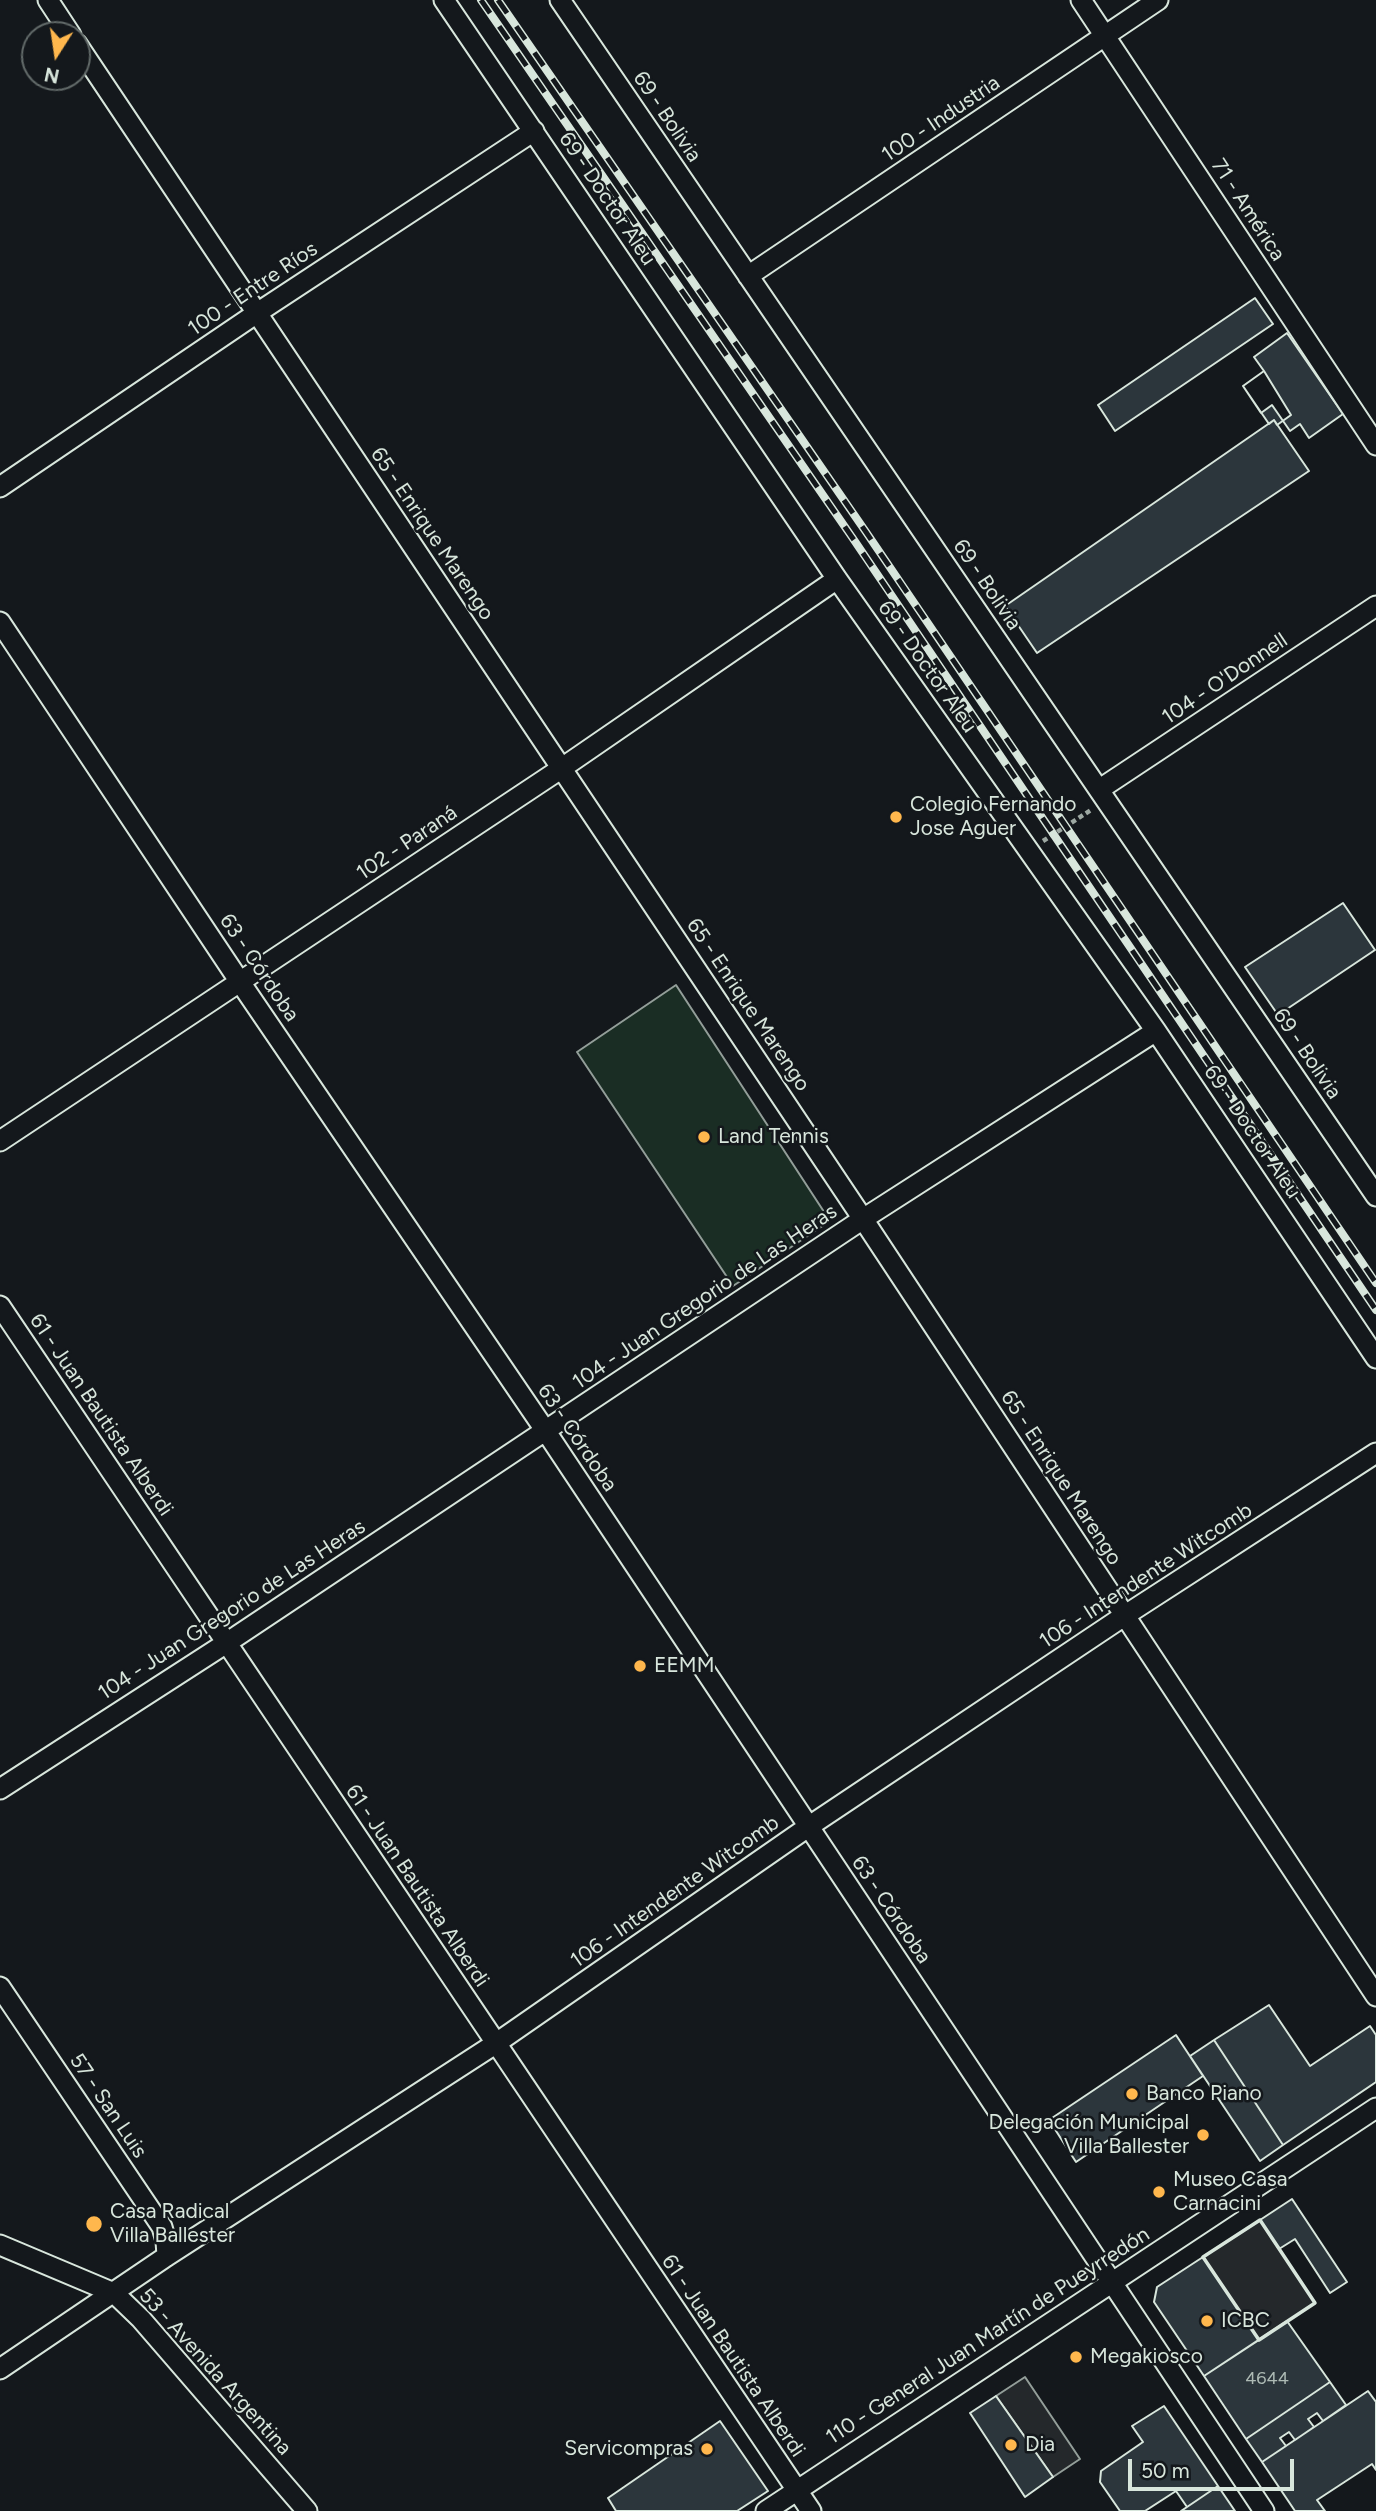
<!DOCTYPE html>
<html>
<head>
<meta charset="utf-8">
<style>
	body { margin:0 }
	#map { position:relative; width:1376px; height:2511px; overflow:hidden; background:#14181c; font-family:Figtree,sans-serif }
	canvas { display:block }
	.north { position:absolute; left:21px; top:21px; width:70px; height:70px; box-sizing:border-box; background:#14181c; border:2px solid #626a69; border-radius:50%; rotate:192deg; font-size:19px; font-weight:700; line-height:28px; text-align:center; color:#d8e6dc }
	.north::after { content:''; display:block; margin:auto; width:24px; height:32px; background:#ffb74d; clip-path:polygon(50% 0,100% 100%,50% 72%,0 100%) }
	.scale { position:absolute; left:1128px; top:2459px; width:166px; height:32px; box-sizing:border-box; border:4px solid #d8e6dc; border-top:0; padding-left:9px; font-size:21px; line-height:24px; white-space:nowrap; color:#d8e6dc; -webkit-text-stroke:5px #14181c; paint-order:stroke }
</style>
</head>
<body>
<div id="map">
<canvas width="1376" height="2511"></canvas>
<div class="north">N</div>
<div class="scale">50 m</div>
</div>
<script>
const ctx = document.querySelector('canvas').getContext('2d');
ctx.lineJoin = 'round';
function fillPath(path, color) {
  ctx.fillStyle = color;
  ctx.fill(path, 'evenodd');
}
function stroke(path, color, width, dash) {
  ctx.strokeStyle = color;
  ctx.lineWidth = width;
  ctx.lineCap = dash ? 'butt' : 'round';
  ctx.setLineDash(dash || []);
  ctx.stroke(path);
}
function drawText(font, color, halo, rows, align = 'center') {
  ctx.font = font + ' Figtree,sans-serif';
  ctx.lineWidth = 5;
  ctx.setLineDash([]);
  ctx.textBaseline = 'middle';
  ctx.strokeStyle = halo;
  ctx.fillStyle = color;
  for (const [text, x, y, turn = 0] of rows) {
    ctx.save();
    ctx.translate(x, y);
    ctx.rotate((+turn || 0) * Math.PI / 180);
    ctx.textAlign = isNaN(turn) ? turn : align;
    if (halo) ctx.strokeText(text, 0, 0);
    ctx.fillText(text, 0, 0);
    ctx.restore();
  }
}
const green = new Path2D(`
	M676,985l154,236 -97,65 -156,-234z`);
fillPath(green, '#1a2d24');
stroke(green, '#939e99', 2);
const parking = new Path2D(`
	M1260,2220l55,83 -56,37 -56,-83z
	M1025,2377l55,82 -27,18 -57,-81z`);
fillPath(parking, '#24282b');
stroke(parking, '#939e99', 2);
const building = new Path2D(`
	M1255,298l18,26 -158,107 -17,-26z
	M1287,333l56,81 -34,24 -9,-14 -10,7 -18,-26 -11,8 -18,-27 21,-15 -10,-14z
	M1264,371l27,44 -14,10 -3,-5 -5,4 -26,-38z
	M1274,420l35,51 -272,182 -32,-47z
	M1343,903l32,47 -97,65 -33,-48z
	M1269,2005l41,61 60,-40 6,9v47l-93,63 -69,-105z
	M1176,2035l27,41 -127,86 -27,-42z
	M1214,2040l69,105 -23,16 -70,-105z
	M1292,2199l55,83 -17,11 -35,-54 -16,10 -19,-29z
	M1203,2257l56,83 -55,36 -50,-74 3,-15z
	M1287,2321l43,61 -84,57 -42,-63z
	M1330,2382l16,23 -23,16 -6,-8 -9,6 6,8 -19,13 -6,-8 -9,6 6,8 -24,16 -16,-23z
	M1368,2391l8,11v68l-4,-6 -55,36 8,11h-30l-33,-49z
	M996,2396l57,81 -28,20 -55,-84z
	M1164,2406l54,80 -31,21 -11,-16 -31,20h-25l-20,-29 1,-11 42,-29 -11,-16z
	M720,2421l48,70 -31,20h-121l-8,-13z
	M1218,2486l17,25h-54l6,-4z`);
fillPath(building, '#2c363c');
stroke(building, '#d8e6dc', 2);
const minor = new Path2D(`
	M48,0l23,35
	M444,0l393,579 319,452 220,327
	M560,0l816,1196
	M1081,0l295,445
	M77,44l786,1175 513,777
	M748,276l410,-276
	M0,487l257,-174 277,-182
	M0,622l240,360 305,448 719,1081
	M1100,789l276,-183
	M0,1141l562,-373 275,-189
	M0,1306l811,1205
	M0,1789l228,-147 635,-423 293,-188
	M0,1987l162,240 4,14 1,15
	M0,2245l114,48 27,26 166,192
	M0,2369l167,-113 328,-212 313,-217 316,-211 252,-163
	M766,2511l610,-403`);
stroke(minor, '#d8e6dc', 23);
stroke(new Path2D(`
	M1043,841l48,-31`), '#9da8a2', 4.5, [5, 3.5]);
stroke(minor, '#14181c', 19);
const rail = new Path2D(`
	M481,0l373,540 522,770
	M498,0l368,532 510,751`);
stroke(rail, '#d8e6dc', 8);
stroke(rail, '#14181c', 5, [16]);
stroke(new Path2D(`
	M1260,2220l55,83 -56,37 -56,-83z`), '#d8e6dc', 3.5);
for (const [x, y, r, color] of [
	[896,817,7,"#ffb74d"],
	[704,1137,7,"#ffb74d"],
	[640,1666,7,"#ffb74d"],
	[1132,2094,7,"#ffb74d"],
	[1203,2135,7,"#ffb74d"],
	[1159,2192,7,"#ffb74d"],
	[94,2224,9,"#ffb74d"],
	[1207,2321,7,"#ffb74d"],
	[1076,2357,7,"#ffb74d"],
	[1011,2445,7,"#ffb74d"],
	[707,2449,7,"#ffb74d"]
]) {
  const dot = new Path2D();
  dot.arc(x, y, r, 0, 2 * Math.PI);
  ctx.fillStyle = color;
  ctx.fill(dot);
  stroke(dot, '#14181c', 2.5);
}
drawText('18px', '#adbab4', null, [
	["4644",1267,2379]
]);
drawText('21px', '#d8e6dc', '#14181c', [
	["69 - Bolivia",667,117,56],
	["100 - Industria",941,119,-34],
	["69 - Doctor Aleu",607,199,56],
	["71 - América",1248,210,57],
	["100 - Entre Ríos",253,289,-34],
	["65 - Enrique Marengo",432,534,56],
	["69 - Bolivia",987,585,56],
	["69 - Doctor Aleu",927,667,55],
	["104 - O'Donnell",1225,679,-34],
	["102 - Paraná",407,843,-34],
	["63 - Córdoba",259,968,56],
	["65 - Enrique Marengo",748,1005,56],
	["69 - Bolivia",1307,1054,56],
	["69 - Doctor Aleu",1252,1132,56],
	["104 - Juan Gregorio de Las Heras",705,1297,-34],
	["61 - Juan Bautista Alberdi",101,1415,56],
	["63 - Córdoba",577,1438,56],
	["65 - Enrique Marengo",1061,1478,57],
	["106 - Intendente Witcomb",1146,1576,-33],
	["104 - Juan Gregorio de Las Heras",232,1610,-33],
	["61 - Juan Bautista Alberdi",417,1886,56],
	["106 - Intendente Witcomb",675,1892,-35],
	["63 - Córdoba",891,1910,56],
	["57 - San Luis",108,2106,56],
	["110 - General Juan Martín de Pueyrredón",988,2336,-33],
	["61 - Juan Bautista Alberdi",733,2356,56],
	["53 - Avenida Argentina",215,2372,48]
]);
drawText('21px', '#d8e6dc', '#14181c', [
	["Colegio Fernando",910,805],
	["Jose Aguer",910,829],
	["Land Tennis",718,1137],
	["EEMM",654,1666],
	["Banco Piano",1146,2094],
	["Delegación Municipal",1189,2123,"right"],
	["Villa Ballester",1189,2147,"right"],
	["Museo Casa",1173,2180],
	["Carnacini",1173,2204],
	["Casa Radical",110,2212],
	["Villa Ballester",110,2236],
	["ICBC",1221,2321],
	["Megakiosco",1090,2357],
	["Dia",1025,2445],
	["Servicompras",693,2449,"right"]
], 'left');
</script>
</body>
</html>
